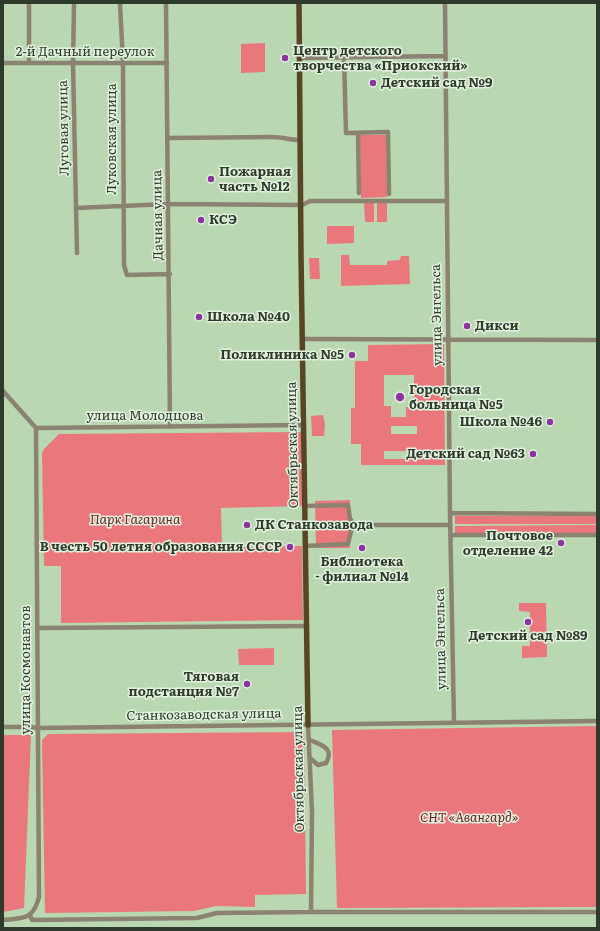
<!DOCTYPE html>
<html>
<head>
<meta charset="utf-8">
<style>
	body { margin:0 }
	#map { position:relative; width:600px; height:931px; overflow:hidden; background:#b9d7b1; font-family:Literata,serif }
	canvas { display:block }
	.frame { position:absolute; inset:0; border:4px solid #2e3a2b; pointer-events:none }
</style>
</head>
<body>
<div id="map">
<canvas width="600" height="931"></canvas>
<div class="frame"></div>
</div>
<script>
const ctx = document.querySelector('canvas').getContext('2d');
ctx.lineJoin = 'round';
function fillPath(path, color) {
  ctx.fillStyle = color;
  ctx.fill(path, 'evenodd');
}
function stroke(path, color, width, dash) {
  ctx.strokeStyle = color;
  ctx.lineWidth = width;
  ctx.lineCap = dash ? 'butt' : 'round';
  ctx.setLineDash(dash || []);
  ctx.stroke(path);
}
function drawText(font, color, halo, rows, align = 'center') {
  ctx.font = font + ' Literata,serif';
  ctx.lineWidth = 3;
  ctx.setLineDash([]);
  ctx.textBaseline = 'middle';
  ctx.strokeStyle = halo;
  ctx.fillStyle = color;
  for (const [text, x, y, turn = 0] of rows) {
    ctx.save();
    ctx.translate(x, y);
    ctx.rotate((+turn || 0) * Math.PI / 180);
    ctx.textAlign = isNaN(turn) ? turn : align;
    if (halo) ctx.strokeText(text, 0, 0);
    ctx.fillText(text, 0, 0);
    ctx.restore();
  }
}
fillPath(new Path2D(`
	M265,43v29l-24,1v-29z
	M360,135h26l1,62 -26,1z
	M364,203h10v19h-9z
	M377,203h10v19h-10z
	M327,226h27v17l-27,1z
	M341,255h8l1,10h37v-4l13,-1 1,-4h8l1,28 -69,2z
	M309,258h10l1,21h-10z
	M444,344l1,121h-84v-21h-10v-36h4v-47h13v-16zM384,375h30v32h-8v10h-15v-11h-7zM391,426h26v8h-26zM384,451h32v8h-32z
	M323,415l2,9 -1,12h-12l-1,-20z
	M301,432l1,74 -81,2 1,39 80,-1 1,74 -242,3v-57h-17l-2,-113 2,-4 15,-15z
	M350,500v48h-34l-1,-47z
	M455,516h142v8h-142z
	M597,525v9h-142v-8z
	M519,603h27l1,54 -25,1v-12h8v-34l-11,-1z
	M274,648v17h-35l-1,-16z
	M597,726v181l-260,1 -5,-178z
	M304,732l2,162 -51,1v12l-39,-1 -22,5 -149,2 -3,-173 6,-6z
	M3,735h28l-7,173 -21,4z`), '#e9777b');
stroke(new Path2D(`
	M29,3v60
	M74,3l-1,61 4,189
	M120,3l3,60 1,202 3,10 43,-1
	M166,3l4,423
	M445,3l5,510 4,210
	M300,58l145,-2
	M344,58l2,75 42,-1 1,62
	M3,63h164
	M358,133l1,60
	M168,138l104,-1c10,0 18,3 28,3
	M76,208l92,-4 134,1 8,-4h137
	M303,339l294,1
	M3,391l33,37 268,-3
	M305,506l43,-1 2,14 5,6 -4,6 -3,13 -43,2
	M450,513l147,1
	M355,525h95
	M450,535h147
	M37,628l270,-2
	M308,725l4,87 -1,100
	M3,727h28l7,1 559,-7
	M310,740c11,5 25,8 16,23l-8,2 -7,-6
	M30,915l2,5 165,-2 20,-5 94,-1h286
	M3,920c21,-2 30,0 36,-23l-3,-469`), '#8c8271', 4.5);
stroke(new Path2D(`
	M299,3l2,253 7,469`), '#574526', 5.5);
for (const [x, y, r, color] of [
	[285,58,4,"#8b33a0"],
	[373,83,4,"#8b33a0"],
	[211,179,4,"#8b33a0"],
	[201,220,4,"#8b33a0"],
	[199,317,4,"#8b33a0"],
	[467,326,4,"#8b33a0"],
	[352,355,4,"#8b33a0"],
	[400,397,5,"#8b33a0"],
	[550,422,4,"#8b33a0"],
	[533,454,4,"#8b33a0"],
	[247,525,4,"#8b33a0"],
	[561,543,4,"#8b33a0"],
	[290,547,4,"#8b33a0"],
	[362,548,4,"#8b33a0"],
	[528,622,4,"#8b33a0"],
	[247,684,4,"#8b33a0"]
]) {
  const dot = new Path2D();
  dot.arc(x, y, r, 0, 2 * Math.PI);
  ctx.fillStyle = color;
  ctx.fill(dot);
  stroke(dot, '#e3f3df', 1.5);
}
drawText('bold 13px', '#2e3a2b', '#e3f3df', [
	["Центр детского",293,51],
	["творчества «Приокский»",293,66],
	["Детский сад №9",381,83],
	["Пожарная",219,172],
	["часть №12",219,187],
	["КСЭ",209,220],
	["Школа №40",207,317],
	["Дикси",475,326],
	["Поликлиника №5",344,355,"right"],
	["Городская",409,390],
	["больница №5",409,405],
	["Школа №46",542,422,"right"],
	["Детский сад №63",525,454,"right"],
	["ДК Станкозавода",255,525],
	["Почтовое",553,536,"right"],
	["отделение 42",553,551,"right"],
	["В честь 50 летия образования СССР",282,547,"right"],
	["Библиотека",362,562,"center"],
	["- филиал №14",362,577,"center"],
	["Детский сад №89",528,636,"center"],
	["Тяговая",239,677,"right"],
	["подстанция №7",239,692,"right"]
], 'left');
drawText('13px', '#2e3a2b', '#e3f3df', [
	["2-й Дачный переулок",85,52],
	["Луговая улица",64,128,-91],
	["Луковская улица",112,139,-90],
	["Дачная улица",158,215,-91],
	["улица Энгельса",437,315,-91],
	["улица Молодцова",145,416],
	["Октябрьская улица",293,445,-91],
	["улица Энгельса",441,639,-91],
	["улица Космонавтов",26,670,-90],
	["Станкозаводская улица",204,715,-1],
	["Октябрьская улица",299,769,-91]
]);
drawText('italic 13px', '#6a1c23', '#e3f3df', [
	["Парк Гагарина",135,520],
	["СНТ «Авангард»",469,818]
]);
</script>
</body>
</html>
